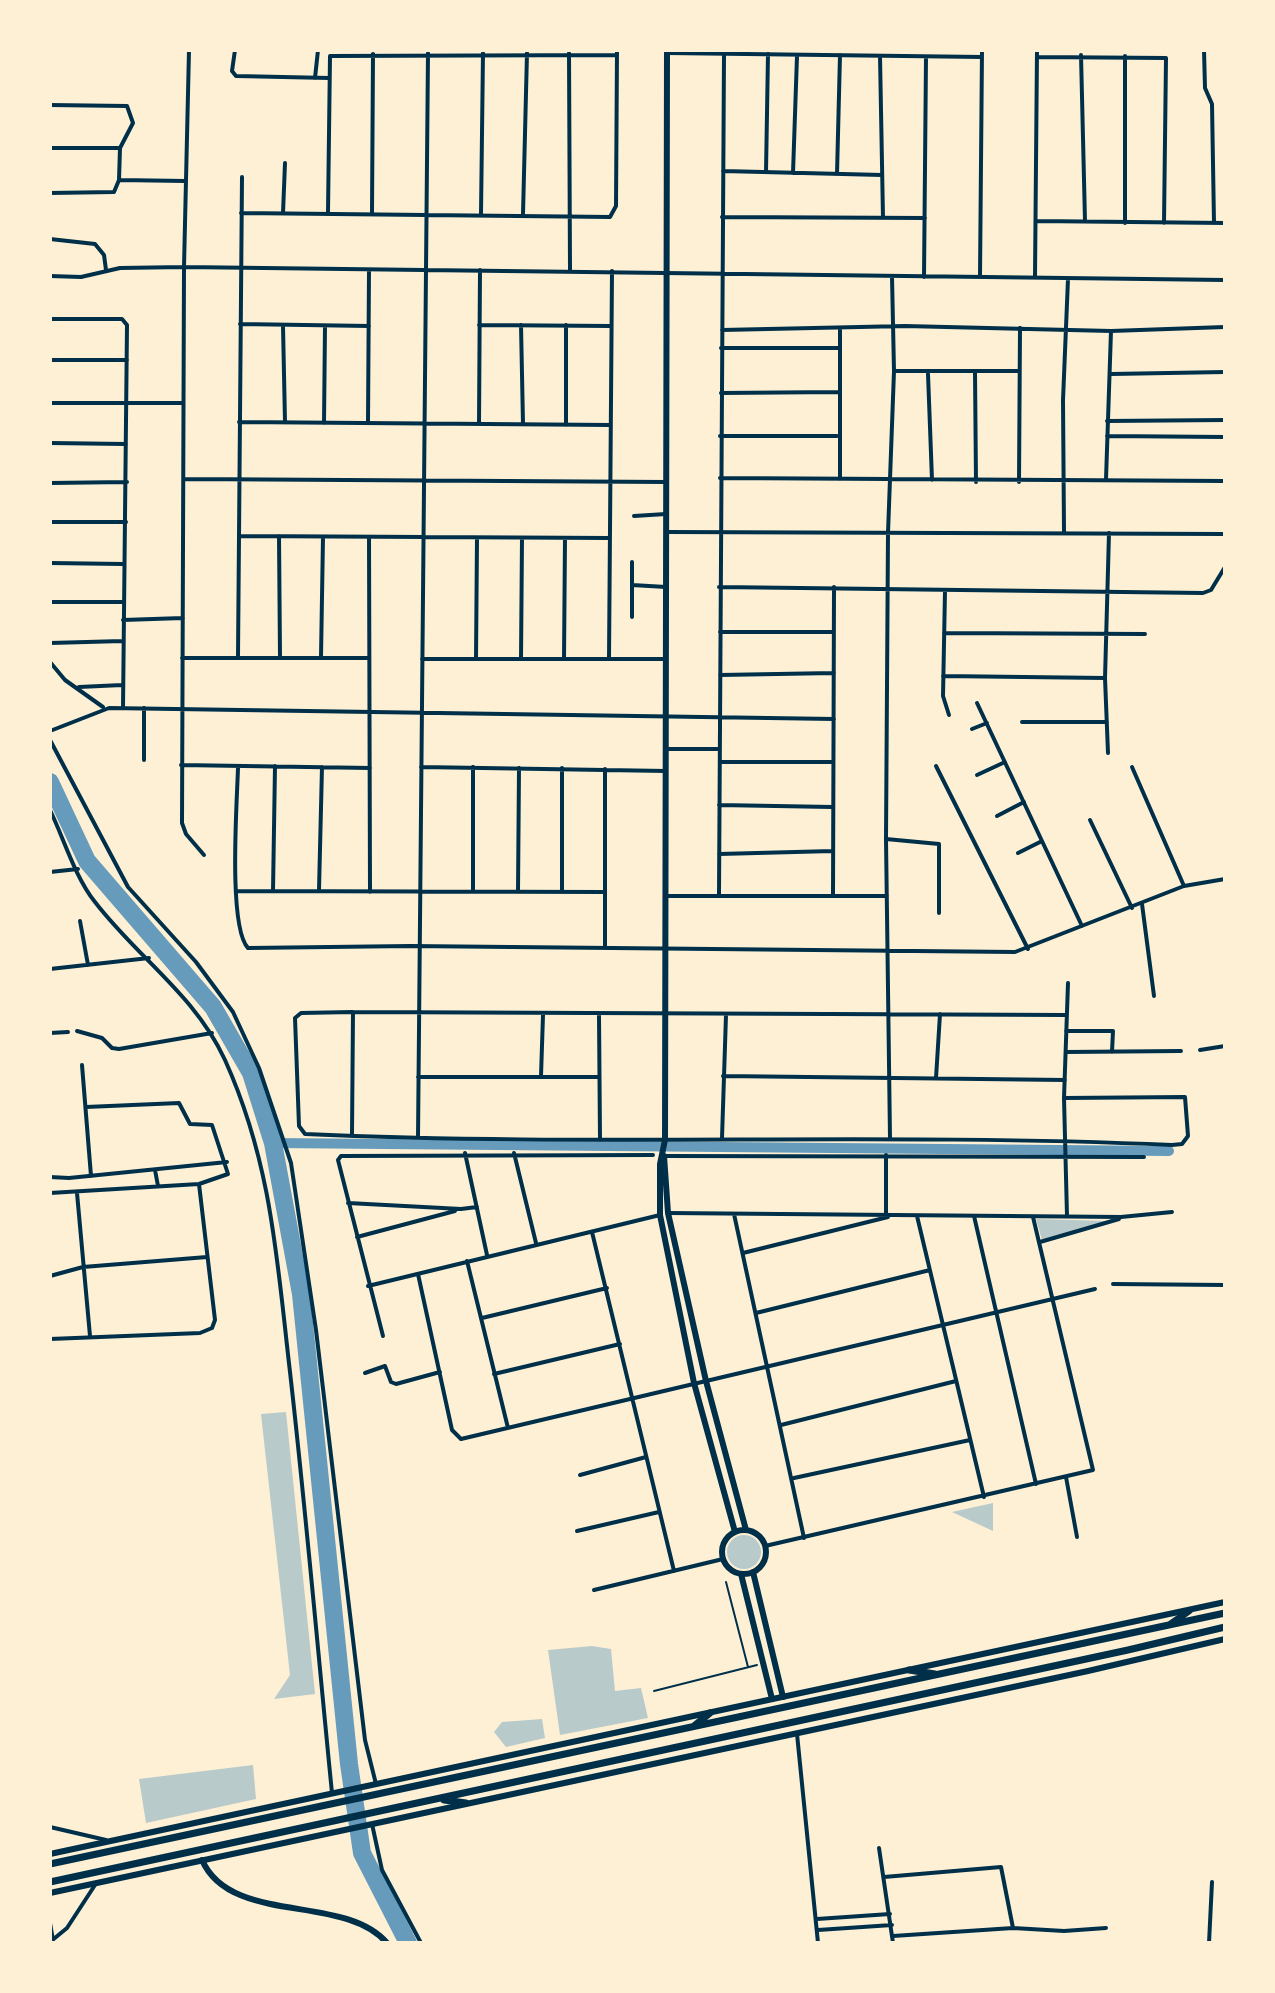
<!DOCTYPE html>
<html>
<head>
<meta charset="utf-8">
<style>
	body { margin:0 }
	#map { position:relative; width:1275px; height:1993px; overflow:hidden; background:#fdf0d5; font-family:Roboto,sans-serif }
	canvas { display:block }
	.frame { position:absolute; inset:0; border:52px solid #fdf0d5; pointer-events:none }
</style>
</head>
<body>
<div id="map">
<canvas width="1275" height="1993"></canvas>
<div class="frame"></div>
</div>
<script>
const ctx = document.querySelector('canvas').getContext('2d');
ctx.lineJoin = 'round';
function fillPath(path, color) {
  ctx.fillStyle = color;
  ctx.fill(path, 'evenodd');
}
function stroke(path, color, width, dash) {
  ctx.strokeStyle = color;
  ctx.lineWidth = width;
  ctx.lineCap = dash ? 'butt' : 'round';
  ctx.setLineDash(dash || []);
  ctx.stroke(path);
}
fillPath(new Path2D(`
	M1036,1219l73,2 -67,19z
	M286,1412l29,282 -41,5 16,-24 -29,-261z
	M993,1503v28l-41,-19z
	M727 1552a17 17 0 1 1 34 0a17 17 0 1 1-34 0Z
	M592,1646l19,3 4,42 26,-3 7,30 -88,17 -12,-85z
	M542,1719l3,19 -39,9 -12,-15 8,-10z
	M253,1765l3,34 -110,24 -7,-44z`), '#b9caca');
stroke(new Path2D(`
	M273,1143l896,8`), '#669bbc', 10);
stroke(new Path2D(`
	M50,782l37,79 126,146 38,66 22,70 28,151 48,470 13,89 46,90`), '#669bbc', 18);
stroke(new Path2D(`
	M726,1582l22,85
	M654,1691l103,-26`), '#003049', 2);
stroke(new Path2D(`
	M189,50l-5,217 -2,556 4,11 18,21
	M235,50l-3,21 4,5 93,2
	M1204,50l1,38 7,16 2,119
	M569,53l1,217
	M667,53l315,4
	M1081,55l4,166
	M880,56l3,162
	M1037,57l129,1 -2,165
	M315,78l3,-28
	M50,105l77,1 6,17 -13,25
	M50,148h70l-1,32 -5,12 -64,1
	M723,171l159,4
	M766,172l2,-118
	M793,173l4,-117
	M837,174l3,-119
	M119,180l66,1
	M328,212l2,-156 287,-1
	M372,212l1,-158
	M241,213l369,4 6,-11 1,-156
	M283,213l2,-50
	M481,214l2,-161
	M523,214l4,-161
	M722,217l203,1
	M1036,221l189,2
	M1125,223v-167
	M50,239l45,5 9,11 2,15
	M50,276l31,1 39,-9 64,-1 1041,13
	M980,276l2,-226
	M1035,276l2,-226
	M924,277l2,-220
	M50,319h72l5,6 -4,383
	M240,324l129,2
	M479,325l132,1
	M521,325l2,99
	M283,326l2,96
	M722,330l183,-4 206,5 114,-4
	M721,348h118
	M50,360h77
	M894,371h125
	M975,372l1,110
	M928,374l4,106
	M1111,374l114,-2
	M721,393l118,-1
	M50,403h133
	M1107,421l118,-1
	M239,422l371,3
	M324,423l1,-97
	M368,423l1,-153
	M479,424l1,-154
	M566,425v-100
	M720,436h117
	M1107,436l118,1
	M50,443l76,1
	M720,478l505,3
	M185,479l481,3
	M840,479v-149
	M1106,479l5,-148
	M1019,482l1,-154
	M50,483l77,-1
	M634,516l32,-2
	M50,522h76
	M667,532l558,2
	M1064,532l-1,-132 5,-121
	M240,536l369,2
	M279,536l1,121
	M369,537l1,355
	M632,562v23l34,2
	M50,563l73,1
	M632,585v32
	M719,587l484,6 8,-3 14,-23
	M945,591l-2,105 6,19
	M50,602h74
	M123,620l60,-2
	M720,632h114
	M944,633l201,1
	M50,643l73,-2
	M238,656l4,-479
	M321,657l2,-120
	M182,658h185
	M422,659h244
	M476,659l1,-121
	M521,659l1,-121
	M564,659l1,-121
	M609,659l3,-388
	M50,662l15,18 38,27
	M720,675l114,-2
	M943,676l162,2
	M79,687l43,-2
	M977,703l105,223
	M1022,722h85
	M972,729l15,-6
	M50,731l59,-23 725,11
	M50,740l78,147 68,75 37,50 26,56 32,95 25,167 49,410 11,44
	M666,749h53
	M1108,753l-3,-75 4,-145
	M144,760v-52
	M720,762h113
	M181,765l189,3
	M936,766l92,183
	M421,767l245,4
	M473,767v124
	M1132,767l52,119
	M238,768c-1,34 -10,159 10,180l162,-2 605,6 169,-66 41,-7
	M977,775l28,-13
	M719,805l113,2
	M50,810c14,29 25,67 45,92 43,56 100,93 130,158 47,104 52,201 65,312 16,140 28,281 42,421
	M997,816l27,-14
	M1090,820l42,88
	M886,839l53,5v69
	M1018,853l24,-12
	M719,854l114,-3
	M50,872l28,-3
	M319,890l3,-123
	M236,891l369,1
	M273,891l2,-125
	M518,892l1,-124
	M562,892v-124
	M719,895l5,-841
	M833,895l1,-308
	M666,896h221
	M1142,904l12,92
	M80,921l8,44
	M605,948v-179
	M50,969l99,-11
	M599,1015l1,125
	M77,1031l25,7 10,10 7,1 93,-16
	M1066,1031h47l-1,21
	M50,1033l18,-1
	M1200,1050l25,-4
	M1066,1052l115,-1
	M82,1065l9,111
	M541,1076l2,-61
	M723,1076l342,4
	M418,1077h179
	M936,1078l4,-64
	M1064,1098l121,-1 3,39 -6,8 -10,1c-289,-13 -578,2 -867,-11l-6,-8 -4,-108 6,-5 52,-1 713,3
	M352,1134l1,-122
	M418,1138l10,-1085
	M722,1138l4,-123
	M890,1138l-4,-299 2,-306 6,-162 -2,-94
	M465,1153l22,102
	M514,1153l22,90
	M664,1156l480,1
	M155,1170l3,16
	M50,1177l19,1 158,-16
	M50,1193l149,-9 29,-10 -16,-49 -22,-1 -11,-21 -93,4
	M77,1193l13,143
	M348,1203l113,6 16,-2
	M668,1213l453,4 51,-5
	M734,1214l70,324
	M886,1215v-60
	M917,1216l67,281
	M974,1216l62,268
	M1067,1216l-3,-118 4,-115
	M592,1232l82,339
	M357,1237l98,-26
	M1040,1242l79,-23
	M743,1253l145,-36
	M467,1261l41,167
	M418,1274l34,156 9,9 634,-150
	M50,1276l33,-9 124,-10
	M1113,1284l112,1
	M368,1286l292,-71
	M756,1313l174,-43
	M482,1318l125,-30
	M383,1336l-45,-176 3,-4 312,-1
	M50,1339l150,-6 12,-5 3,-8 -16,-136
	M365,1373l20,-7 6,16 5,2 44,-12
	M494,1374l126,-30
	M781,1425l175,-44
	M580,1475l66,-18
	M1066,1477l11,60
	M794,1478l176,-38
	M577,1531l82,-19
	M765,1546l328,-76 -60,-253
	M594,1590l129,-31
	M797,1734l21,209
	M372,1824l10,46 39,73
	M50,1827l56,13
	M879,1848l14,95
	M884,1877l117,-10 12,61 -120,8
	M817,1919l73,-5
	M50,1923l3,17
	M1013,1928l51,3 42,-3
	M818,1930l74,-5
	M50,1942l17,-14 28,-43
	M1209,1943l3,-61`), '#003049', 4);
stroke(new Path2D(`
	M667,50l-2,1090 -5,24v51l34,168 41,149
	M664,1156l4,57 38,168 40,149
	M722 1552a22 22 0 1 1 44 0a22 22 0 1 1-44 0Z
	M753,1572l30,125
	M741,1574l31,125
	M202,1860c29,66 143,33 185,83`), '#003049', 6);
stroke(new Path2D(`
	M50,1854l1175,-252
	M50,1893l1038,-222 137,-32`), '#003049', 6);
stroke(new Path2D(`
	M1169,1625l20,-14
	M909,1670l26,4
	M694,1726l16,-13
	M444,1800l22,3
	M50,1864l1175,-251
	M50,1882l1078,-232 97,-23`), '#003049', 7);
</script>
</body>
</html>
